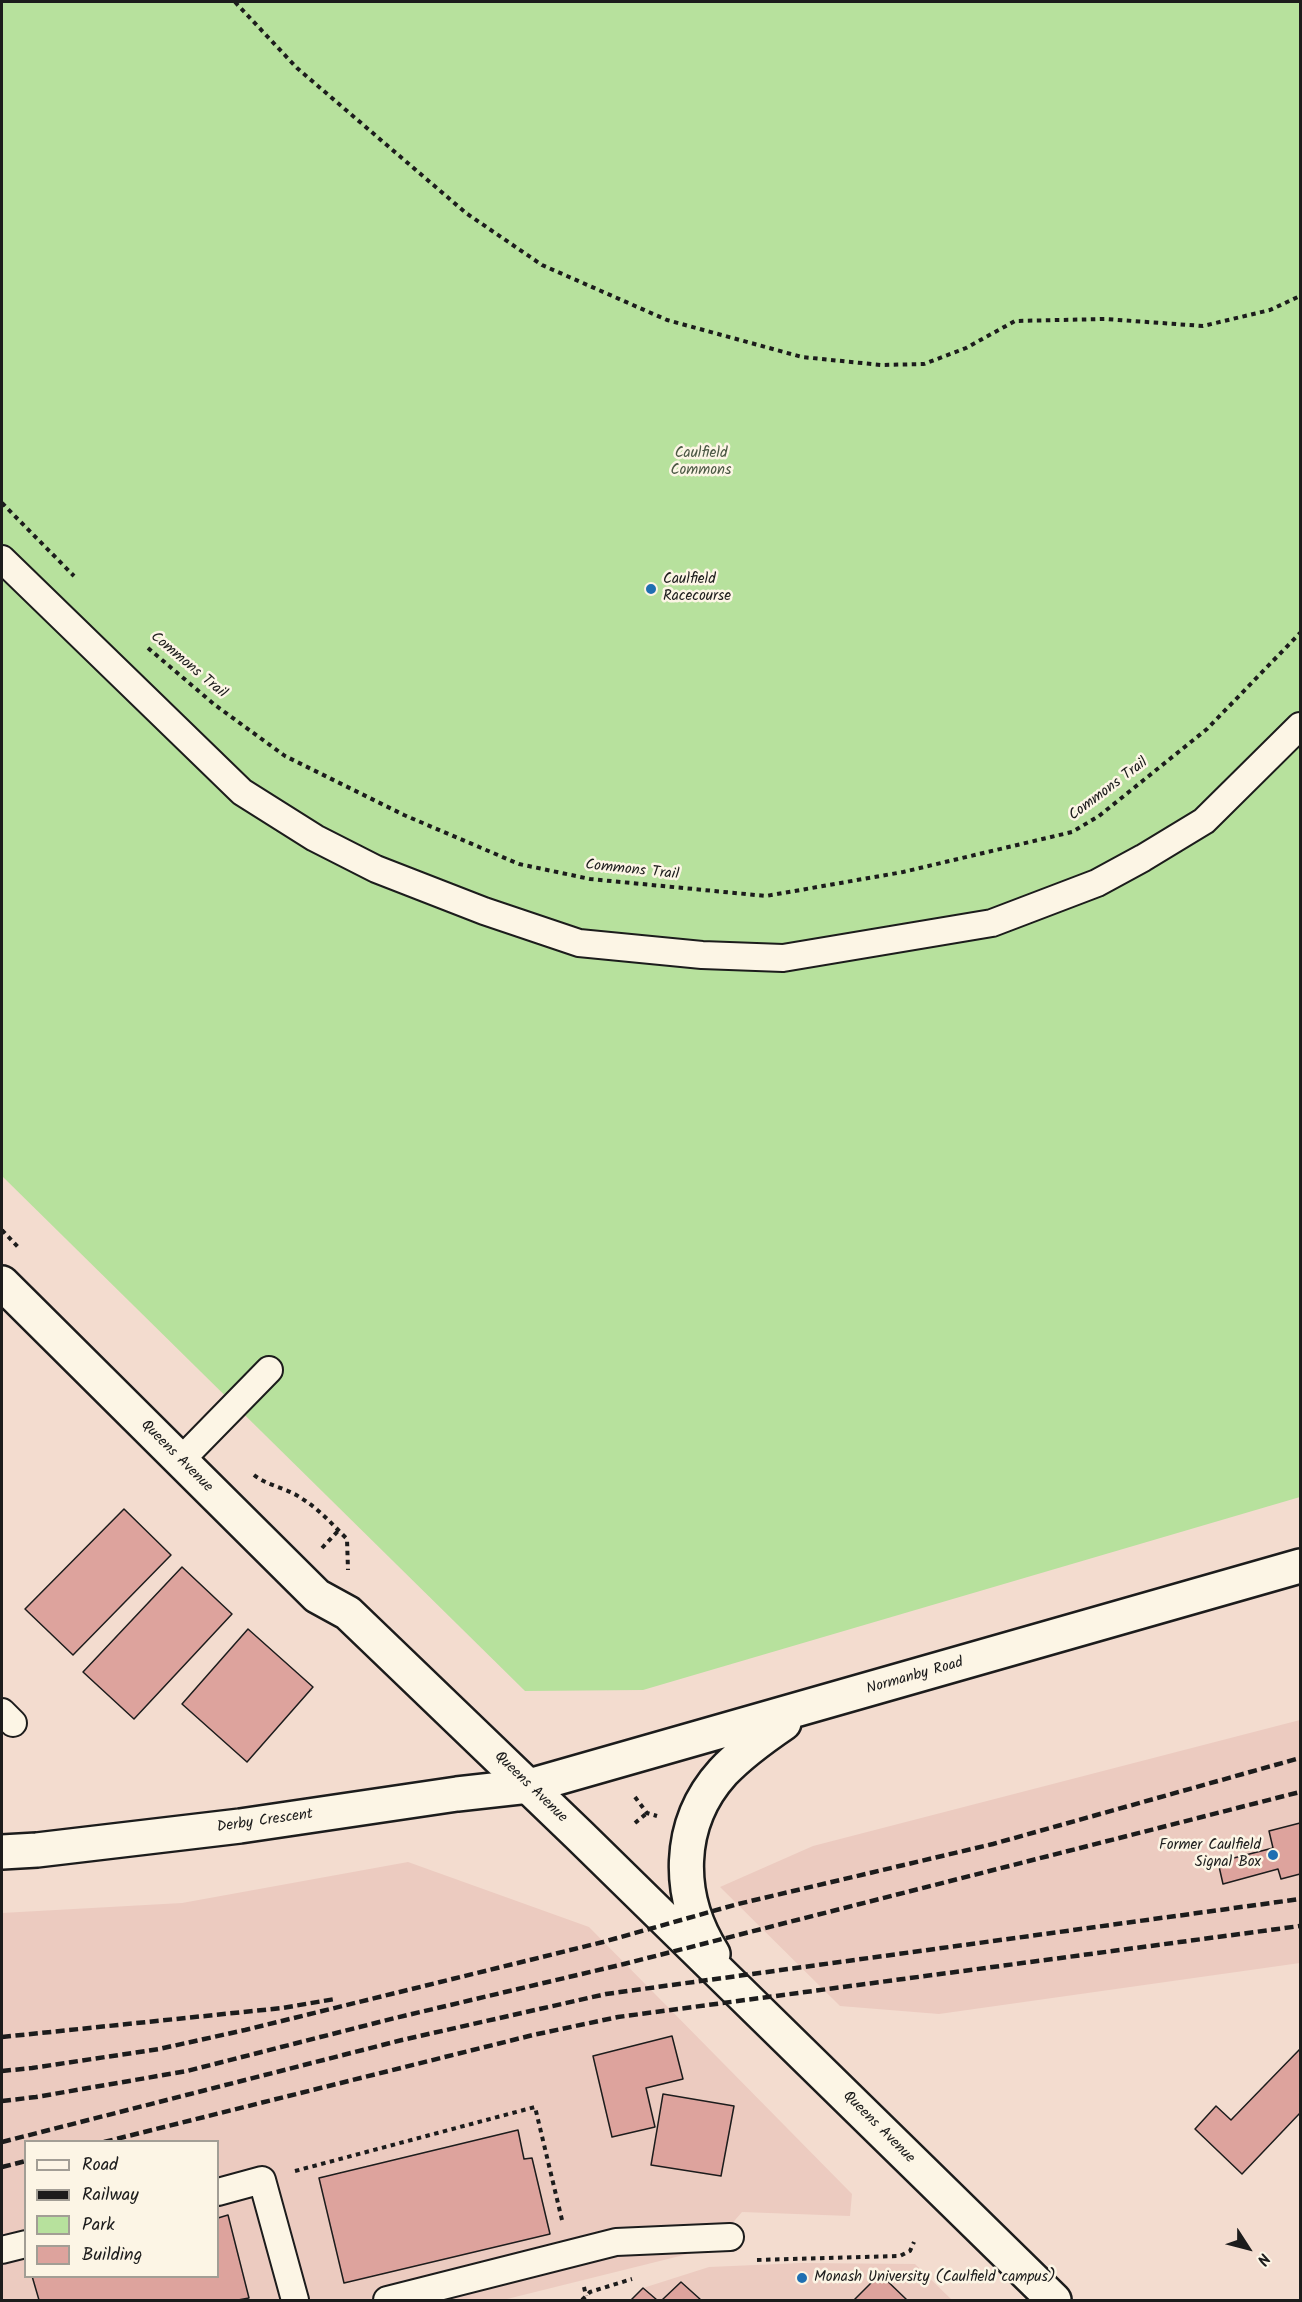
<!DOCTYPE html>
<html>
<head>
<meta charset="utf-8">
<style>
	body { margin:0 }
	#map { position:relative; width:1302px; height:2302px; overflow:hidden; background:#f3dccf; font-family:Kalam,sans-serif }
	canvas { display:block }
	.frame { position:absolute; inset:0; border:3px solid #1c1c1c; pointer-events:none }
	.legend { position:absolute; left:24px; top:2140px; width:195px; height:138px; box-sizing:border-box; background:#fcf5e5; border:2px solid #a29e95; margin:0; padding:8px 10px; list-style:none; font-size:18px; color:#1c1c1c }
	.legend li { display:flex; align-items:center; gap:12px; height:30px }
	.legend b { width:30px; border:2px solid #a29e95 }
	.north { position:absolute; left:1218px; top:2218px; width:60px; height:60px; -webkit-text-stroke:4px #fcf5e5; paint-order:stroke; rotate:126deg; font-size:16px; font-weight:700; line-height:24px; text-align:center; color:#1c1c1c }
	.north::after { content:''; display:block; margin:auto; width:21px; height:27px; background:#1c1c1c; clip-path:polygon(50% 0,100% 100%,50% 72%,0 100%) }
</style>
</head>
<body>
<div id="map">
<canvas width="1302" height="2302"></canvas>
<div class="frame"></div>
<ul class="legend">
<li><b style="height:8px;background:#fcf5e5"></b>Road</li>
<li><b style="height:8px;background:#1c1c1c"></b>Railway</li>
<li><b style="height:16px;background:#b7e19d"></b>Park</li>
<li><b style="height:16px;background:#dda39d"></b>Building</li>
</ul>
<div class="north">N</div>
</div>
<script>
const ctx = document.querySelector('canvas').getContext('2d');
ctx.lineJoin = 'round';
function fillPath(path, color) {
  ctx.fillStyle = color;
  ctx.fill(path, 'evenodd');
}
function stroke(path, color, width, dash) {
  ctx.strokeStyle = color;
  ctx.lineWidth = width;
  ctx.lineCap = dash ? 'butt' : 'round';
  ctx.setLineDash(dash || []);
  ctx.stroke(path);
}
function drawText(font, color, halo, rows, align = 'center') {
  ctx.font = font + ' Kalam,sans-serif';
  ctx.lineWidth = 5;
  ctx.setLineDash([]);
  ctx.textBaseline = 'middle';
  ctx.strokeStyle = halo;
  ctx.fillStyle = color;
  for (const [text, x, y, turn = 0] of rows) {
    ctx.save();
    ctx.translate(x, y);
    ctx.rotate((+turn || 0) * Math.PI / 180);
    ctx.textAlign = isNaN(turn) ? turn : align;
    if (halo) ctx.strokeText(text, 0, 0);
    ctx.fillText(text, 0, 0);
    ctx.restore();
  }
}
fillPath(new Path2D(`
	M1300,1720v243l-361,51 -99,-8 -120,-119 93,-41z
	M408,1862l181,65 263,267 -2,22 -108,-4 -13,15 1,24h-30l-197,49h-501v-387l180,-10zM26,2142h192v134h-192z
	M801,2263l114,1 37,36h-321l12,-12 66,-21z`), '#eccbc0');
fillPath(new Path2D(`
	M2,2h1298v1495l-657,193 -118,1 -523,-515z`), '#b7e19d');
const building = new Path2D(`
	M124,1509l47,46 -98,100 -48,-46z
	M182,1567l50,47 -98,105 -51,-47z
	M248,1629l65,58 -66,75 -65,-58z
	M1300,1823v51l-19,5 -3,-10 -55,15 -5,-22 55,-14 -4,-17z
	M672,2036l11,43 -37,9 9,39 -43,10 -19,-81z
	M1300,2049v64l-58,61 -47,-45 21,-23 15,14z
	M663,2094l71,12 -13,70 -70,-11z
	M518,2130l6,29 8,-1 18,76 -206,49 -25,-105z
	M228,2215l21,83 -11,2h-199l-7,-24h186v-58z
	M880,2274l27,26h-53z
	M681,2282l20,18h-39z
	M643,2288l14,12h-26z`);
fillPath(building, '#dda39d');
stroke(building, '#1c1c1c', 1.5);
const lane = new Path2D(`
	M2,559l240,233 73,46 61,31 108,42 95,32 123,12 81,3 209,-35 105,-40 46,-25 61,-37 96,-95
	M180,1461l89,-91
	M2,1712l11,11
	M218,2192l44,-12 33,120
	M2,2250l24,-6
	M387,2300l229,-58 114,-5`);
const street = new Path2D(`
	M2,1852l35,-2 203,-24 217,-32 72,-8`);
const secondary = new Path2D(`
	M2,1283l315,313 31,17 232,223 474,464
	M529,1786l771,-220
	M713,1954c-37,-58 -37,-130 10,-182 18,-19 39,-34 61,-49`);
stroke(lane, '#1c1c1c', 30);
stroke(street, '#1c1c1c', 38);
stroke(secondary, '#1c1c1c', 38);
stroke(new Path2D(`
	M235,2l62,66 169,145 76,52 125,55 135,37 79,8 43,-1 42,-16 49,-27 90,-2 98,7 67,-16 30,-14
	M2,503l72,73
	M148,648l67,57 70,51 119,59 115,49 71,15 176,17 137,-24 169,-40 27,-16 108,-87 93,-96
	M2,1230l16,17
	M254,1475c14,11 33,13 47,23 18,11 31,26 46,41l1,31
	M322,1548l17,-18
	M635,1797l12,16 10,3
	M635,1823l12,-10
	M295,2171l240,-64 27,113
	M757,2260l143,-4 10,-5 4,-9
	M584,2287l2,9
	M582,2300l8,-8 42,-13`), '#1c1c1c', 4, [4.5, 4.5]);
stroke(lane, '#fcf5e5', 26);
stroke(street, '#fcf5e5', 33);
stroke(secondary, '#fcf5e5', 33);
stroke(new Path2D(`
	M2,2037l280,-29 53,-9
	M2,2071l30,-3 127,-19 86,-19 358,-88 135,-38 255,-60 307,-86
	M2,2101l34,-4 151,-26 208,-53 229,-54 676,-172
	M2,2142l400,-102 204,-46 694,-95
	M104,2142l429,-107 85,-18 682,-91
	M2,2167l24,-6`), '#1c1c1c', 4.5, [9, 4.5]);
for (const [x, y, r, color] of [
	[651,589,6,"#1f6fb2"],
	[1273,1855,6,"#1f6fb2"],
	[802,2278,6,"#1f6fb2"]
]) {
  const dot = new Path2D();
  dot.arc(x, y, r, 0, 2 * Math.PI);
  ctx.fillStyle = color;
  ctx.fill(dot);
  stroke(dot, '#fcf5e5', 2);
}
drawText('15px', '#4a5743', '#fcf5e5', [
	["Caulfield",701,454],
	["Commons",701,471]
]);
drawText('15px', '#1c1c1c', '#fcf5e5', [
	["Caulfield",663,580],
	["Racecourse",663,597],
	["Former Caulfield",1261,1846,"right"],
	["Signal Box",1261,1863,"right"],
	["Monash University (Caulfield campus)",814,2278]
], 'left');
drawText('15px', '#1c1c1c', '#fcf5e5', [
	["Commons Trail",188,666,40],
	["Commons Trail",1109,790,-37],
	["Commons Trail",632,871,6],
	["Queens Avenue",176,1457,45],
	["Normanby Road",915,1677,-16],
	["Queens Avenue",530,1788,44],
	["Derby Crescent",265,1822,-8],
	["Queens Avenue",878,2128,45]
]);
</script>
</body>
</html>
